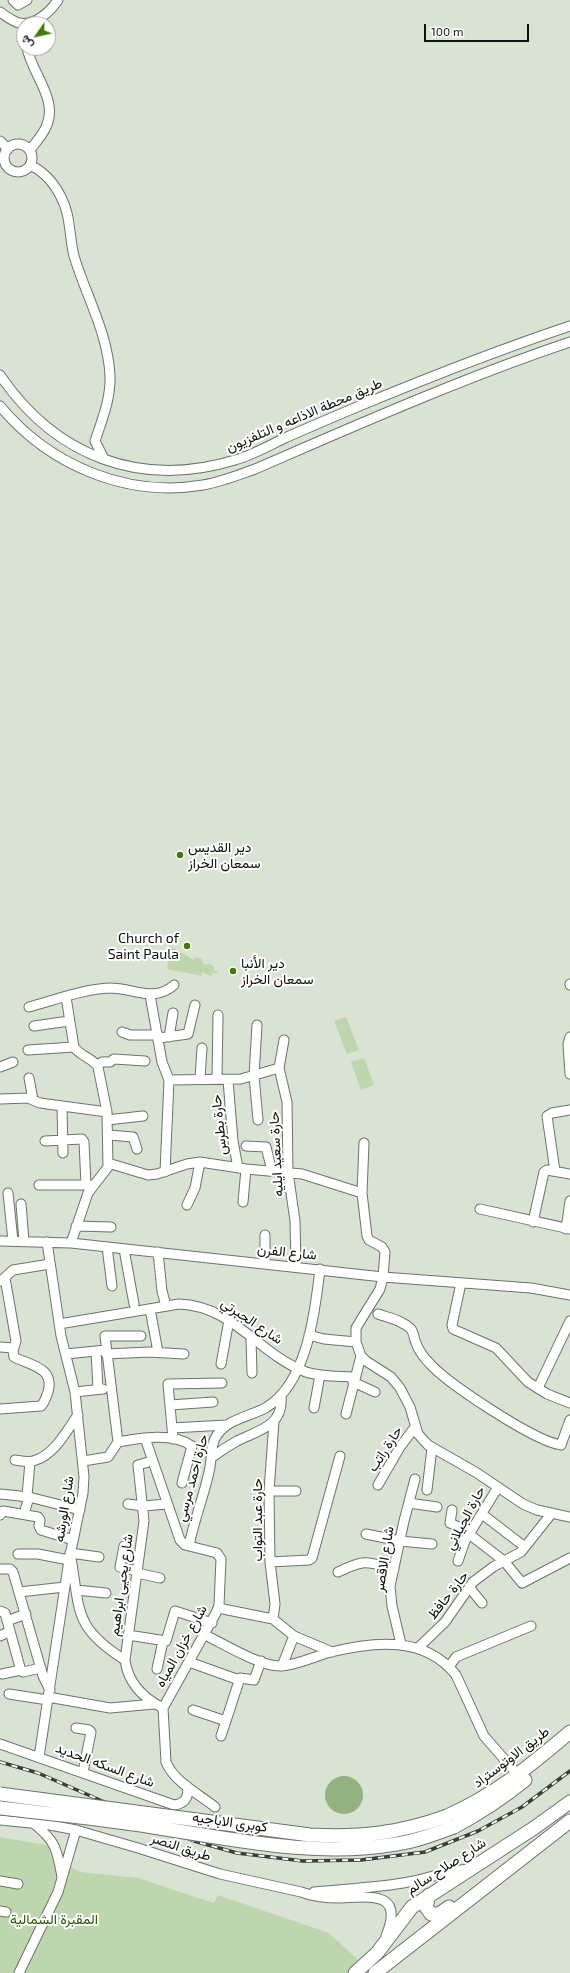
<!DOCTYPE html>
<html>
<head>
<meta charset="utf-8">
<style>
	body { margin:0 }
	#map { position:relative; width:570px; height:1973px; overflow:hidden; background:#d9e3d3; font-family:"Exo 2",Vazirmatn,sans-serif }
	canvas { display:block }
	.north { position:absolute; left:16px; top:16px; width:40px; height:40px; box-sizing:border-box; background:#fff; border:1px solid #9e9f9d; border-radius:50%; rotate:236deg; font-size:11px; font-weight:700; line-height:16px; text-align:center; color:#0d100b }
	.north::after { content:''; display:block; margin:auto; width:14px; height:18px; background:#447909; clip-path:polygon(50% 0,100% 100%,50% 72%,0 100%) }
	.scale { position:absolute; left:424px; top:24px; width:105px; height:18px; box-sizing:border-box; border:2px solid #0d100b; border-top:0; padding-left:5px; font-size:12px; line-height:14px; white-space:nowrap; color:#0d100b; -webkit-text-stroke:3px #fff; paint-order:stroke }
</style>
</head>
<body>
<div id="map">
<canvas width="570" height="1973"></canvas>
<div class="north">ش</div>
<div class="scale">100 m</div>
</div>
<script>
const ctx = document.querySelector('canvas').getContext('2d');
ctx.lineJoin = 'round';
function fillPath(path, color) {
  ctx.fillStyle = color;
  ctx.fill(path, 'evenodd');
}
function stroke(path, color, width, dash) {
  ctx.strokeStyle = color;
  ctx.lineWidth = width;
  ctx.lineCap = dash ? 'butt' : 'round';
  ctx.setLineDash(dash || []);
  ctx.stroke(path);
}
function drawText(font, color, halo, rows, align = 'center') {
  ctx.font = font + ' "Exo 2",Vazirmatn,sans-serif';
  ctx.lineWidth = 4;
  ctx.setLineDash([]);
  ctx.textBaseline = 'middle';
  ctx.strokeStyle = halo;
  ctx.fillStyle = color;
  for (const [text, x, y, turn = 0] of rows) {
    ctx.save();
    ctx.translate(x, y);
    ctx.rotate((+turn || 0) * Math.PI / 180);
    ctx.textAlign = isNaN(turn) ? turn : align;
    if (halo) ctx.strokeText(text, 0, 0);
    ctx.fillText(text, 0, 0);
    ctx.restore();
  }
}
fillPath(new Path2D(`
	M170,946l24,14 2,-3 6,2 2,6 6,-1 4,3v3l4,2 -1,2 -5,-1 -1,3 -9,-4 -1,4 -34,-7z
	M346,1017l13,33 -12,4 -13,-33z
	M364,1058l10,27 -13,5 -10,-28z
	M0,1837l52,9 4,13 24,13 58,6 76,25 4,-8 111,38 32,30 -11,10h-350z`), '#bdd6ad');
fillPath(new Path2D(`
	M325 1795a19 19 0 1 1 38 0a19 19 0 1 1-38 0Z`), '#94b280');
const minor = new Path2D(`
	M13,0l5,5 9,-5
	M0,12c6,4 12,9 19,11 16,3 31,-11 39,-23
	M27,48c5,26 32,52 19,79 -4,9 -11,16 -16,23
	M0,141l8,8
	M4 158a14 14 0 1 1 28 0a14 14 0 1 1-28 0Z
	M30,165c15,7 24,18 31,32 10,19 8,39 13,59 12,40 34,77 36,120 1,22 -8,44 -15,65l9,18
	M0,375c55,81 140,114 235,85 18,-5 35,-15 52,-23 23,-10 46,-20 70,-30 70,-29 141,-57 213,-81
	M0,406c49,59 126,92 203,79 18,-3 35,-10 52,-16 104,-45 208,-91 315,-127
	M570,984v1
	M150,995l12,67 7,18 -4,92
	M66,997l8,50c6,9 19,11 24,20l9,45 1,55 -20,26 -17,50
	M29,1007c26,-7 54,-18 81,-19 24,0 44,15 64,-3
	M257,1025l-3,51 4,44
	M34,1026l35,-5
	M122,1032l8,3h28
	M169,1037l4,-24
	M570,1037l-2,7 2,30
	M159,1038l29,-4 7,-29
	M284,1040l-5,28 8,34 1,70 7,49 1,46
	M28,1050l46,-3
	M97,1065l5,-3h8l4,-3 31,2
	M0,1067l13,-5
	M29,1078l4,22
	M200,1078l2,-30
	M217,1079l1,-64
	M169,1080l72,-1 38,-11
	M228,1080l5,61 5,27
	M0,1099l28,-1 12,5 67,9
	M62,1106l1,47
	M107,1120l36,-4
	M108,1135l25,2 4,12
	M45,1141l37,-2 2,3 2,43
	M364,1143l-2,50 5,43 2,4 13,7 3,5 -2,25 -3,12 -24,39v14l5,14 5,5 25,16 9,11 10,19 8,27 10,11 49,28 46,31 14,6 33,7
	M246,1146l20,1 6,24
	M108,1163l40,12 9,-1 30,-10 13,-2 46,7 56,5 60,19
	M555,1171l-8,-55 5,-3 18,-3
	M39,1185h51
	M8,1193l5,48
	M243,1202l3,-33
	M21,1204l3,37
	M187,1205l8,-17 5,-26
	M480,1209l90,20
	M533,1222l11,-50 3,-2 23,4
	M76,1226l35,1
	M566,1229l4,-28
	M0,1241l71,2 312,34 148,11 39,7
	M107,1247l5,39
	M124,1249l10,55
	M158,1252l4,39 4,15
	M265,1264v-29
	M1,1281l12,-11 37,-6
	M461,1283l-9,42 1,4 43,19 32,34 19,12 23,9
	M150,1309l8,43
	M378,1314c11,4 24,6 33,15 3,4 3,10 5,14 3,9 9,16 16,23 20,20 102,75 129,79l9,-25
	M59,1324l120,-20c55,2 79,50 127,68 15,5 33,4 49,5
	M309,1335l15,4 32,3
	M251,1338l1,35
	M0,1347l14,1
	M96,1351l2,38
	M66,1354l40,-4
	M106,1354l43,-2 35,2
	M221,1364l8,-44
	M353,1382l22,10
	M538,1388l32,-67
	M75,1392l28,-3
	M170,1405l43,-3
	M314,1408l6,-33
	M0,1409l41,-3c4,-4 5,-9 7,-14 7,-25 -19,-27 -34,-35l-1,-6 3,-10 -11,-63
	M346,1414l15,-58
	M172,1428l54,-3
	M145,1438l35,102 5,5 32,8 4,6 -2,46 -3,8 -53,95
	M173,1439l-5,-55 54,-1
	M118,1442l-13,-106h36
	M211,1458c8,-6 17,-12 26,-17 22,-11 47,-15 44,-45
	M15,1460c7,1 15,3 21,0 19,-6 31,-30 42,-45
	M83,1461l25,-4 10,-15c22,-4 55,-10 74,4l-10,37
	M152,1461l-14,4 6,56 -19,139c3,23 18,38 38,48
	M378,1485l22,-38 15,-20
	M427,1490l5,-42
	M269,1491h27
	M0,1494l29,3 51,13
	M27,1496l3,-34
	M409,1503l28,4
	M128,1504l15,2 24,-2
	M452,1510l-2,13 20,9
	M24,1514l5,-17
	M482,1514l43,33
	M0,1515l3,-4 35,6 2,3 -1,6 2,4 32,10
	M366,1534l34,7 32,3
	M469,1534l35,27 18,22 48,-25
	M124,1546l-4,21 17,4
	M189,1546c5,-27 16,-52 21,-79 2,-11 0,-22 7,-32 12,-17 33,-18 50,-28 40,-25 48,-94 53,-138
	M18,1554h20l31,6
	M99,1557l-29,-4c11,56 1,73 55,107
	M458,1561l7,-20 33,-54
	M270,1562l39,-2 3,-2 28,-102
	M0,1569h10l3,3 30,104 7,14
	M338,1572c27,-13 28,-11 56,-3
	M137,1573l23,5
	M469,1587l13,16
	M76,1590l30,3
	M19,1592l46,-5
	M218,1608l55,11 21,17 38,16
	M0,1611l5,2 16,58 2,1 18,-4
	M273,1619l2,-15 -5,-42 -1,-71 5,-70
	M7,1621l19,-7
	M128,1635l38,6 9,-30 37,12
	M205,1635c19,9 56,32 76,31 17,-1 34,-10 50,-14 44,-11 94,-16 125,23l28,61 34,39
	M0,1636l10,-5
	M401,1644l-9,-38 -2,-20 14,-65 11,-42
	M419,1647l26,-25 28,-40 20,-15 28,-15 31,-39
	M189,1662l50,18
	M282,1666l12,-30
	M449,1667l7,-10 75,-31
	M157,1669l6,-28
	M2,1674l19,-4
	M9,1694l39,6
	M48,1697l62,11 44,-4
	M163,1708l3,54c8,20 33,32 49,45
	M193,1710l33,11
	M76,1728l13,2 2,2 -8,40
	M221,1736l19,-58 14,2 7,-19
	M0,1744l174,61c10,-1 16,-8 13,-19
	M39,1757l30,-197 14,-67 1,-16 -9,-85 -14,-56 -14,-94
	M0,1820l50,5 26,5 62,18 82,26 81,18c13,5 25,6 39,6 29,-1 65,-8 46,38
	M33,1823c23,18 24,26 29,54
	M0,1881l18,3
	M314,1892c30,-3 59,-4 89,-9 22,-3 42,-12 65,-14
	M0,1911l6,1
	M19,1973l39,-81 18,-62`);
const highway = new Path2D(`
	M447,1816c49,-22 83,-50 123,-84
	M454,1827c26,-14 49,-29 71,-47
	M429,1895l-3,12 5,7h8l10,-7
	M355,1973l22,-20 35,-46 122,-79 36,-26
	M375,1973l195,-152`);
stroke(minor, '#6b7466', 11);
stroke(highway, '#6b7466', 15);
stroke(minor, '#fff', 9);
stroke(highway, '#fff', 13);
const rail = new Path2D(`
	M0,1762l38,11 156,68 43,12 66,8 58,-1 64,-8 53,-21 44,-24 48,-36`);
stroke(rail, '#393e36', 3.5);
stroke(rail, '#fff', 2, [6]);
const highwayBridge = new Path2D(`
	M0,1794l310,41c50,3 90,-2 137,-19
	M0,1808c51,6 102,11 153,19 80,12 162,31 243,17 20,-3 39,-10 58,-17`);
stroke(highwayBridge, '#6b7466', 15, []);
stroke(highwayBridge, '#fff', 13);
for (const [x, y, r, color] of [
	[180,855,4,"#447909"],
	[187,946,4,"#447909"],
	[233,971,4,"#447909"]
]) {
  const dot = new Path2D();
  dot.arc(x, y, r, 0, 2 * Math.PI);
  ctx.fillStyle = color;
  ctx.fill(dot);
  stroke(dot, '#fff', 1.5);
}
drawText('14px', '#0d100b', '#fff', [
	["طريق محطة الاذاعه و التلفزيون",304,415,-23],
	["حارة بطرس",219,1125,-96],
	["حارة سعيد ايليه",276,1154,-93],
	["شارع الفرن",287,1252,6],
	["شارع الجبرتي",252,1321,34],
	["حارة راتب",385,1449,-57],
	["حارة احمد مرسي",192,1478,-75],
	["شارع الورشه",64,1509,-81],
	["حارة الجيلاني",465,1518,-62],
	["حارة عبد التواب",257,1520,-90],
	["شارع الاقصر",384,1559,-81],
	["شارع يحيى ابراهيم",121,1585,-82],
	["حارة حافظ",448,1595,-52],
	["شارع خزان المياه",181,1646,-61],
	["طريق الاوتوستراد",511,1757,-37],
	["شارع السكه الحديد",105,1765,20],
	["كوبرى الاباجيه",230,1822,8],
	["طريق النصر",181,1847,18],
	["شارع صلاح سالم",446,1866,-33]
]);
drawText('14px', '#0d100b', '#fff', [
	["دير القديس",188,847],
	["سمعان الخراز",188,863],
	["Church of",179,938,"right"],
	["Saint Paula",179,954,"right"],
	["دير الأنبا",241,963],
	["سمعان الخراز",241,979]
], 'left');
drawText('14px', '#30550b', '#fff', [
	["المقبرة الشمالية",54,1919]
]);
</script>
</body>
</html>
